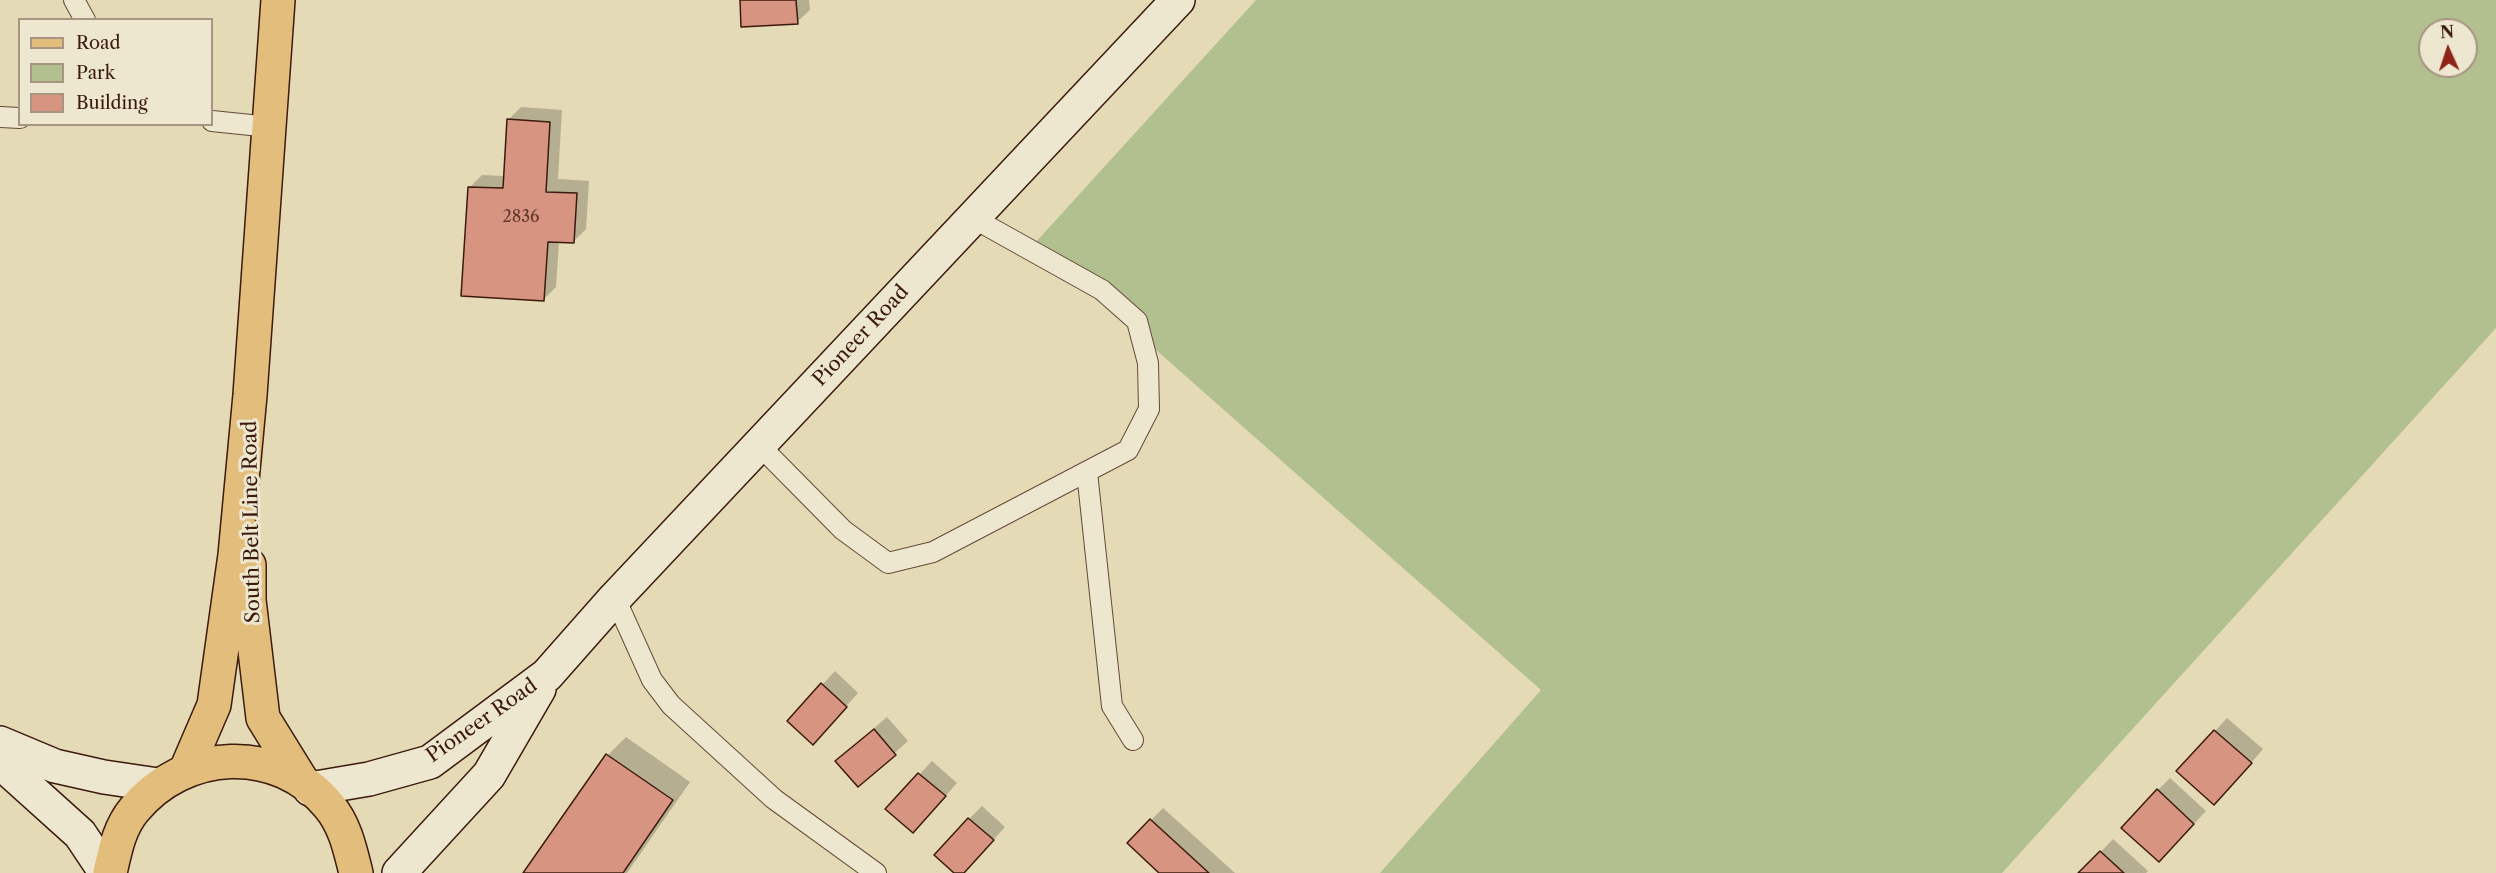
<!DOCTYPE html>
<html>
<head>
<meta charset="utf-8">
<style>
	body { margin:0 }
	#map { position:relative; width:2496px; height:873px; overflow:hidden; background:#e4dab6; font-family:"Libre Caslon Text",serif }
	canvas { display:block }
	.legend { position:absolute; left:18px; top:18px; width:195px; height:108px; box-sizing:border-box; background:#ede7d0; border:2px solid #a69582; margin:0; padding:8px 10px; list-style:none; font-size:18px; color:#3c1a0d }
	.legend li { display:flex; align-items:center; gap:12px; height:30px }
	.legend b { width:30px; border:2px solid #a69582 }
	.north { position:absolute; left:2418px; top:18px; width:60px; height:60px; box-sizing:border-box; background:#ede7d0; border:2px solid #a69582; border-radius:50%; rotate:357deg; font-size:16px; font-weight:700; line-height:24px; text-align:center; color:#3c1a0d }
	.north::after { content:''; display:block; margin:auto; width:21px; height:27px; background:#8f2418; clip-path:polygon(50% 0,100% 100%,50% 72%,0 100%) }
</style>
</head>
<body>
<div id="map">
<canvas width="2496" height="873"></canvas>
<ul class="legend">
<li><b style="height:8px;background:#e2bd7b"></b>Road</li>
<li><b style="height:16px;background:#b2c08f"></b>Park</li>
<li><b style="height:16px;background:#d69481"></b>Building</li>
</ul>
<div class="north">N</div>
</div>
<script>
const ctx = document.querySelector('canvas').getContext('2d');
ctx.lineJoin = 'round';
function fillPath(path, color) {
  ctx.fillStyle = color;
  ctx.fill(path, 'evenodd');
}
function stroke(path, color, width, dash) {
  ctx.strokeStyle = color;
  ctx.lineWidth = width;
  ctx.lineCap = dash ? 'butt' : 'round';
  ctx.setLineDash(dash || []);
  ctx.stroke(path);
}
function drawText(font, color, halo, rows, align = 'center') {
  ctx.font = font + ' "Libre Caslon Text",serif';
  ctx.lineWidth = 6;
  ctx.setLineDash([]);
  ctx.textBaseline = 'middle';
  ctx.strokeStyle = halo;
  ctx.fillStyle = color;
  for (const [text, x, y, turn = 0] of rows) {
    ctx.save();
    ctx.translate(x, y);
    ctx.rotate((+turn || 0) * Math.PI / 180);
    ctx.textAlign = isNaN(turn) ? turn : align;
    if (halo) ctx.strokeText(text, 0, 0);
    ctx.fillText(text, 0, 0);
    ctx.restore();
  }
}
fillPath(new Path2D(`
	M1256,0h1240v328l-494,545h-622l161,-183 -506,-447zM2430,30h36v36h-36z`), '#b2c08f');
fillPath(new Path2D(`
	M741,0h68l1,10 -13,12z
	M521,107l41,3 -4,69 31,2 -3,48 -13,13 -14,-1 -3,46 -12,12 -74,-112 12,-12 23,1 3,-56z
	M835,671l23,22 -33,37 -36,-9z
	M887,717l21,24 -49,44 -9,-36z
	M2227,718l36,31 -36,42 -12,-60z
	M626,737l64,45 -63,91h-102l83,-118z
	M932,761l25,22 -32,36 -38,-10z
	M2170,778l36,33 -35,37 -13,-58z
	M982,806l23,21 -42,46h-7l13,-54z
	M1163,808l72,65h-74l-32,-30z
	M2113,839l35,32 -2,2h-65z`), '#0003');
const building = new Path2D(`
	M740,0h56l2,24 -57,3z
	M507,119l43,3 -4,70 31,1 -3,50 -26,-1 -4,59 -83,-5 7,-109 35,1z
	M821,683l26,24 -34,38 -26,-24z
	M874,729l22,26 -38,32 -23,-26z
	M2214,730l38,33 -38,42 -38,-34z
	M606,754l67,46 -50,73h-100z
	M918,773l28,23 -33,37 -28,-24z
	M2157,789l37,35 -35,38 -38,-34z
	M968,818l26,22 -30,33h-10l-20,-18z
	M1150,819l59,54h-50l-32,-30z
	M2100,851l24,22h-46z`);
fillPath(building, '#d69481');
stroke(building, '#3c1a0d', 1.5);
const lane = new Path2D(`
	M74,0l11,20
	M0,117l20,1
	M212,121l58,6
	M759,445l84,85 45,33 45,-11 195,-102 21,-41 -1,-46 -11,-42 -35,-31 -129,-72
	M1087,472l25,234 21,34
	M615,598l37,82 19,25 103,94 102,74`);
const secondary = new Path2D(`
	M0,743l55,23 49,11 54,8
	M0,762l80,72 26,39
	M310,789l59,-10 61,-17 117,-87 68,-77 563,-598
	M399,873l90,-98 50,-86`);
const primary = new Path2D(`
	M249,565v35l14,118 39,63
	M186,770l28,-65 21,-150 15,-160 28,-395
	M110,873c5,-22 9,-45 24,-63 50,-61 143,-67 195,-4 16,19 21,43 27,67`);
stroke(lane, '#664a37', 22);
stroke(secondary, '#3c1a0d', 36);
stroke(primary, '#3c1a0d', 36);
stroke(lane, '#ede7d0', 20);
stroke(secondary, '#ede7d0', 33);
stroke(primary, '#e2bd7b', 33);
drawText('16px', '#62382a', null, [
	["2836",521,217]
]);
drawText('20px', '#3c1a0d', '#ede7d0', [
	["Pioneer Road",861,336,-47],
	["South Belt Line Road",252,522,-91],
	["Pioneer Road",482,721,-35]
]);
</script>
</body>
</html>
